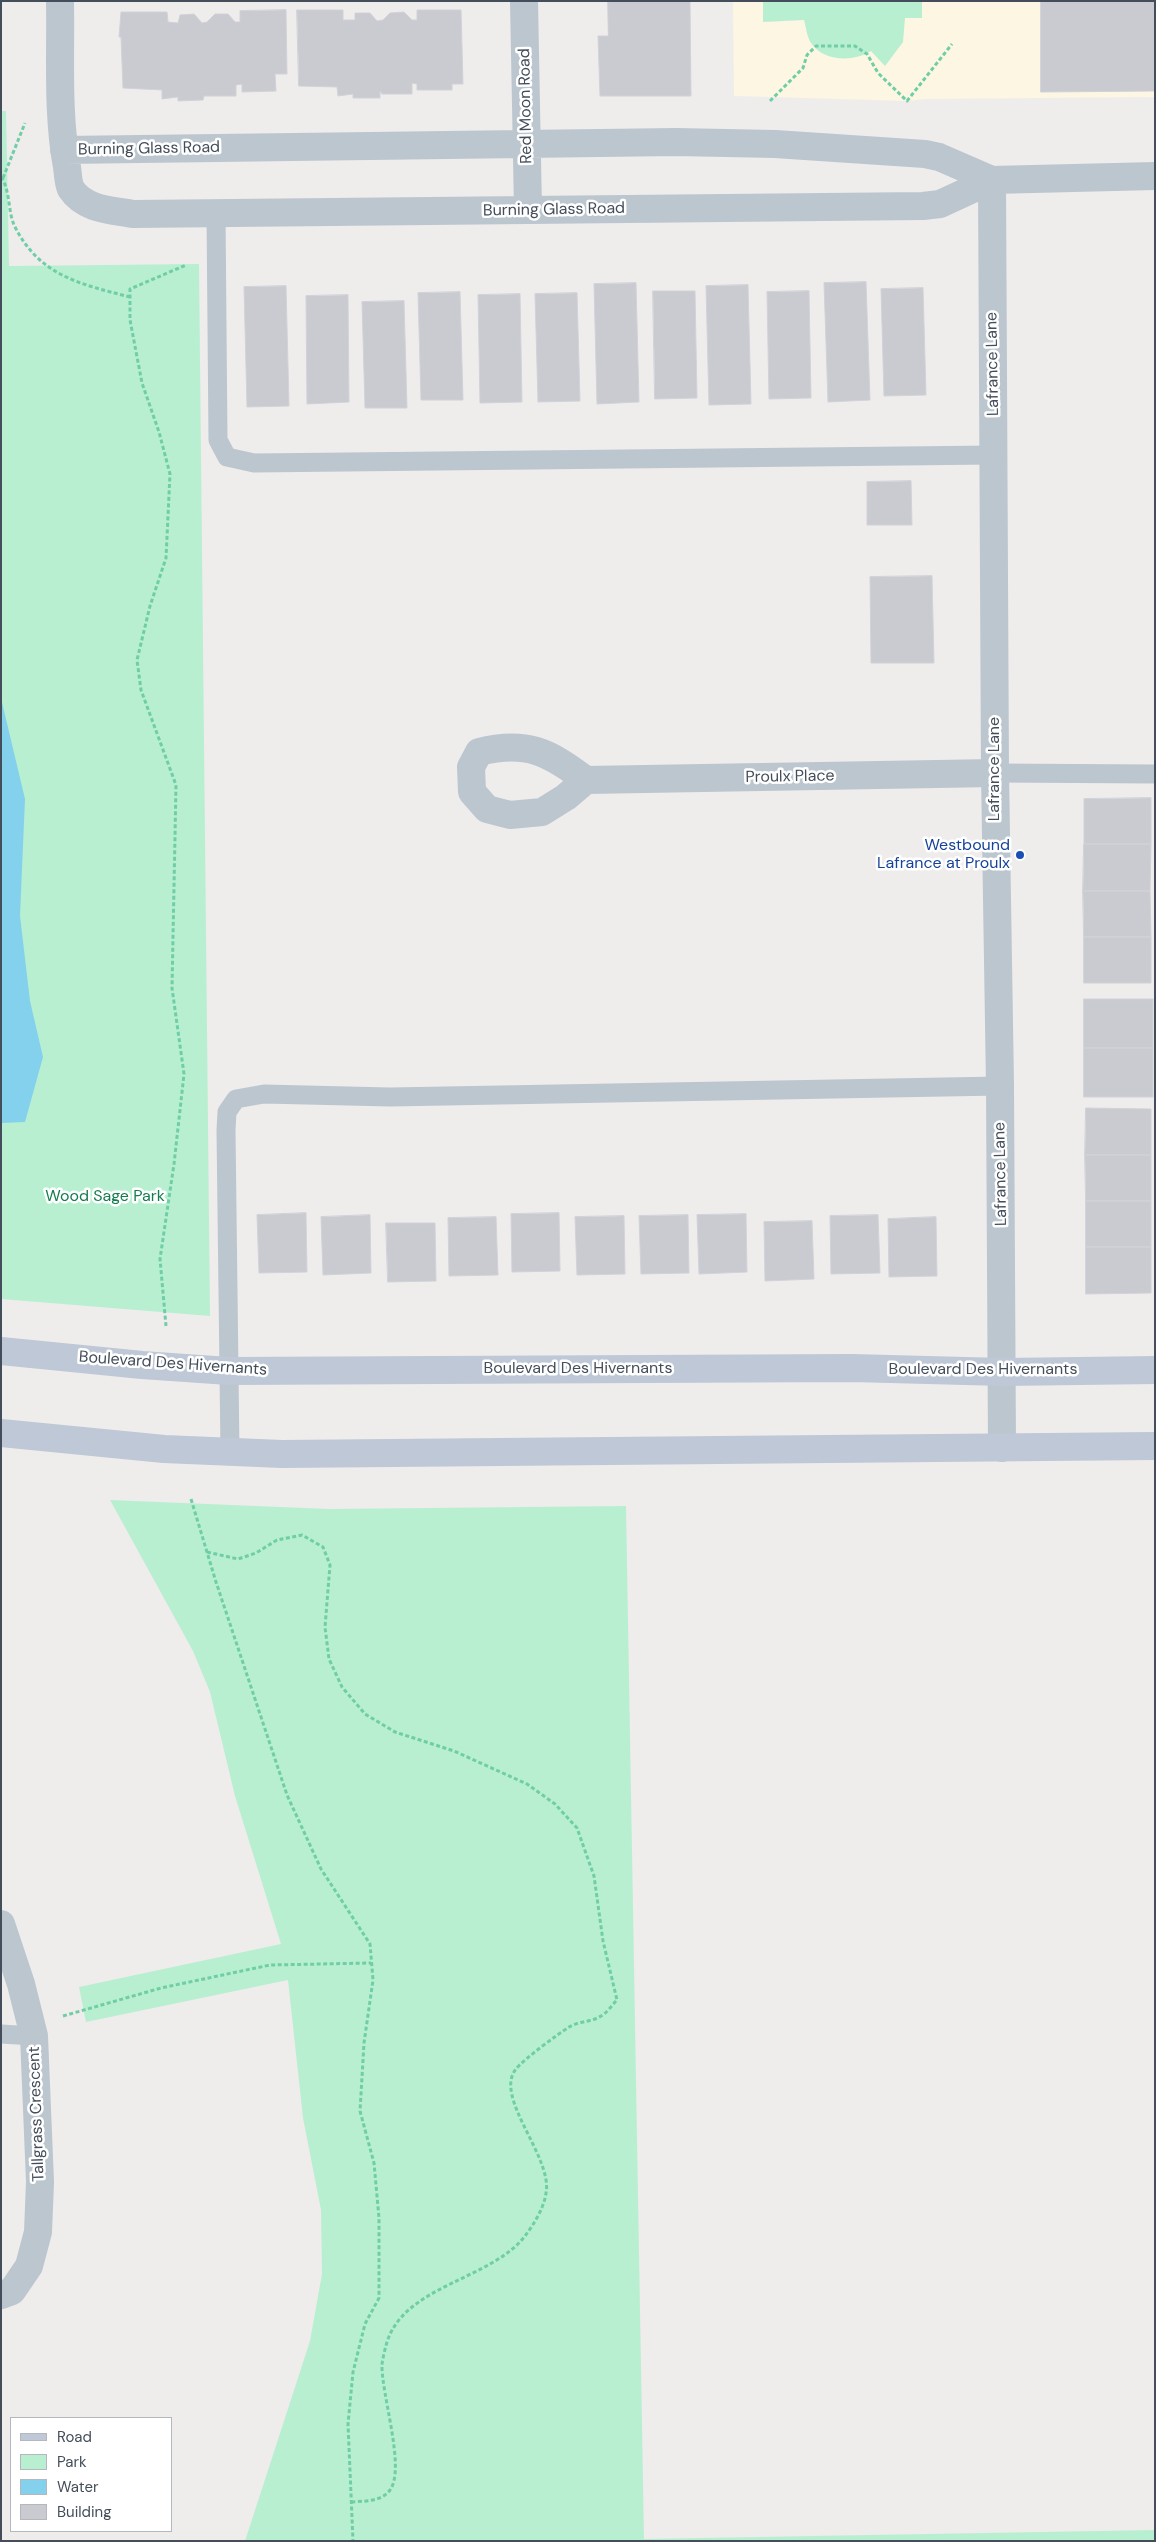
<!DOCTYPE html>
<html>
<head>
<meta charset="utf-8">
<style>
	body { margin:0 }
	#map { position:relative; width:1156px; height:2542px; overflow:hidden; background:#efecec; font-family:"DM Sans",sans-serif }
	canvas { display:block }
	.frame { position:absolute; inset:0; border:2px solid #444e5a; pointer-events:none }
	.legend { position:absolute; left:10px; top:2417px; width:162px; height:115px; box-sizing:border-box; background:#fff; border:1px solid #b4b8bd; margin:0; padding:6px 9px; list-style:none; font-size:15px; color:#444e5a }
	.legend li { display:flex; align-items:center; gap:10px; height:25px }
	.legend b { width:25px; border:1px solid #b4b8bd }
</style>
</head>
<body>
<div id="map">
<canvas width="1156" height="2542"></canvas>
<div class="frame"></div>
<ul class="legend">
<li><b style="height:6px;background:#bec8d6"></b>Road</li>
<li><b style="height:14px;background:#b8efd1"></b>Park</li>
<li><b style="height:14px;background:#84d1ed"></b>Water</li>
<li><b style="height:14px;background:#c9cbd1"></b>Building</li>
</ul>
</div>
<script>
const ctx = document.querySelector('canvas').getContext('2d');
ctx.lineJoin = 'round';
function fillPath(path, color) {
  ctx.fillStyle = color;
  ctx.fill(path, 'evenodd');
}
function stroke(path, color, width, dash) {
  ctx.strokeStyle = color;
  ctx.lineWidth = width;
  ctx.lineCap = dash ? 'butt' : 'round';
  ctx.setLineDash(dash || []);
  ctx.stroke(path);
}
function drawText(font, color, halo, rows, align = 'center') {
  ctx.font = font + ' "DM Sans",sans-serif';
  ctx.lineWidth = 5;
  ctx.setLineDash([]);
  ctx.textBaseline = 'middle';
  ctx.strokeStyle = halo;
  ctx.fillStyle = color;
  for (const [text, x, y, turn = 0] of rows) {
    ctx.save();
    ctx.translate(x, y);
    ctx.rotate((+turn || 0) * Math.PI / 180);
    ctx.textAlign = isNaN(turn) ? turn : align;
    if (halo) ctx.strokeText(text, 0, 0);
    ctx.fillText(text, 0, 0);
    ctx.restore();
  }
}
fillPath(new Path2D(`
	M733,1h422v96l-229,2 -19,2 -173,-5z`), '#fcf6e3');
fillPath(new Path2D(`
	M763,1h159v17h-17l-2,24 -18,24 -14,-15c-17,11 -47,11 -60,-8 -4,-6 -5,-16 -7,-23l-41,2z
	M1,111h5l3,155 190,-2 11,1052 -209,-17z
	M110,1500l219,9 297,-3 18,1033 511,-9v11h-910l65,-200 12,-67 -1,-64 -18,-92 -15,-138 -202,42 -7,-35 202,-43 -46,-148 -25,-104 -17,-41z`), '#b8efd1');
fillPath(new Path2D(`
	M1,698l24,101 -5,117 10,85 13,56 -18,65 -24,1z`), '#84d1ed');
const building = new Path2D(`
	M608,1h82l1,95h-91l-2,-60h10z
	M1041,1h114v90l-114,1z
	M286,10l1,64h-12l1,17 -34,1v-8l-6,1v11h-32l-1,4 -25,1v-4l-16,2v-9l-39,-2 -2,-51h-2l2,-25h46l1,10 10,1 2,-8 14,-1 8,9 5,-1 8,-8h13l7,8h5v-11z
	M297,10h46v10h12v-7h15l7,8 6,-1 7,-7 14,-1 8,8h5v-10h44l2,74h-11v6h-35v-6l-5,-1v11h-30l-2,-3v7h-27v-4l-15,2 -1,-9 -38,-1z
	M866,282l4,118 -42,2 -4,-119z
	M636,283l3,119 -42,2 -3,-120z
	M748,285l3,119 -42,1 -3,-119z
	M286,286l3,120 -42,1 -3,-120z
	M923,288l3,107 -42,1 -3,-107z
	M653,291h42l2,107 -42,1z
	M809,291l2,107 -42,1 -2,-107z
	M460,292l3,108h-42l-3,-107z
	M577,293l3,108 -42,1 -3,-108z
	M520,294l2,108 -42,1 -2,-108z
	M348,295l1,107 -42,2 -1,-108z
	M404,301l3,107h-42l-3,-106z
	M911,481l1,44h-45v-43z
	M932,576l2,87h-63l-1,-86z
	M1151,798v46h-67v-45z
	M1084,844h67l-1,47h-67z
	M1083,891h67l1,46h-67z
	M1084,937h67v46h-67z
	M1084,999h69v49h-69z
	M1084,1048h69v49h-69z
	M1086,1108l65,1v46h-66z
	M1085,1155h66v46h-65z
	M1086,1201h65v46h-65z
	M306,1213l1,59 -48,1 -2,-58z
	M559,1213l1,58 -48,1 -1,-58z
	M746,1214l1,58 -48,2 -2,-59z
	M370,1215l1,58 -48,2 -2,-58z
	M688,1215l1,58 -48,1 -2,-58z
	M878,1215l2,58 -49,1 -1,-58z
	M624,1216l1,58 -48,1 -2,-58z
	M496,1217l2,58 -49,1 -1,-58z
	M936,1217l1,59 -48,1 -1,-58z
	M812,1221l2,58 -49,2 -1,-59z
	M386,1223h49l1,58 -48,1z
	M1086,1247h65v46l-65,1z`);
fillPath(building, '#c9cbd1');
stroke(building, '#d0d2d8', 1);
stroke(new Path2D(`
	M770,101l33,-33 4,-13 9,-9h39l12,8 11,19 29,28 45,-57
	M1,177c9,12 7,34 13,48 25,51 66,59 116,72
	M3,178l22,-55
	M166,1326l-6,-67 14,-95 10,-90 -12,-86 4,-203 -35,-95 -4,-30 13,-54 16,-48 4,-84 -11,-42 -17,-49 -12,-63v-31l56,-24
	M191,1499l25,83 71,213 34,74 49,75 3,36 -9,63 -4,68 14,52 5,55v80l-14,26 -12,48 -5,52 5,117
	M207,1552l31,7 18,-6 21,-13 25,-5 21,12 7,18 -5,62 4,32 13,28 23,27 30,18 59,19 73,33 28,20 22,24 17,48 9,65 14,59c-5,5 -10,13 -16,16 -9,6 -22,5 -32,11 -11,7 -45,32 -53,42 -23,28 37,88 30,124 -2,15 -12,31 -21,43 -34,44 -120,49 -138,106 -2,7 -4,15 -5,22 -1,30 24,104 8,126 -9,12 -26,11 -39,12
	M63,2016l98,-28 109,-23 101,-2`), '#6fcea5', 3, [4, 2.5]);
stroke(new Path2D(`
	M216,213l2,227 9,17 27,6 740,-8
	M995,773l160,1
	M230,1453l-4,-323 1,-18 9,-13 28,-5 126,3 610,-11
	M1,2034l33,2`), '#bcc6cf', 19);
stroke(new Path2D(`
	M60,1c1,55 -3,112 7,166 1,6 1,16 4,22 14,21 41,21 62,25l790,-8 17,-2 52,-24 -53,-23 -14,-3 -150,-10 -99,-2 -612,8
	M524,1l4,209
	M586,780c-37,-28 -60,-40 -107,-28l-8,15 1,25 15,17 23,6 32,-3 24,-15 20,-17 409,-7
	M1002,1448l-2,-362 -5,-313 -3,-593 163,-4
	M1,1924l20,60 13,52 6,146 -2,50 -9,34 -17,25 -11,4`), '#bcc6cf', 28);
stroke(new Path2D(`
	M1,1351l141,14 87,6 623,-3 151,4 152,-2
	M1,1433l163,16 118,5 873,-8`), '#bec8d6', 28);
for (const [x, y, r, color] of [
	[1020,855,5,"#1a4fb4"]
]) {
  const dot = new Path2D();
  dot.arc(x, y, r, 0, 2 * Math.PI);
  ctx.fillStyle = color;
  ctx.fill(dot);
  stroke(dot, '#fff', 2);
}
drawText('16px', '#444e5a', '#fff', [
	["Red Moon Road",526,106,-91],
	["Burning Glass Road",149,149,-1],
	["Burning Glass Road",554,210,-1],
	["Lafrance Lane",993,364,-91],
	["Lafrance Lane",995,769,-90],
	["Proulx Place",790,777,-1],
	["Lafrance Lane",1001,1174,-91],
	["Boulevard Des Hivernants",173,1364,4],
	["Boulevard Des Hivernants",578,1369],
	["Boulevard Des Hivernants",983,1370],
	["Tallgrass Crescent",37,2114,-92]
]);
drawText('16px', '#164399', '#fff', [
	["Westbound",1010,846],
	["Lafrance at Proulx",1010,864]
], 'right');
drawText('16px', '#147c4f', '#fff', [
	["Wood Sage Park",105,1197]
]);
</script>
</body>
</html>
